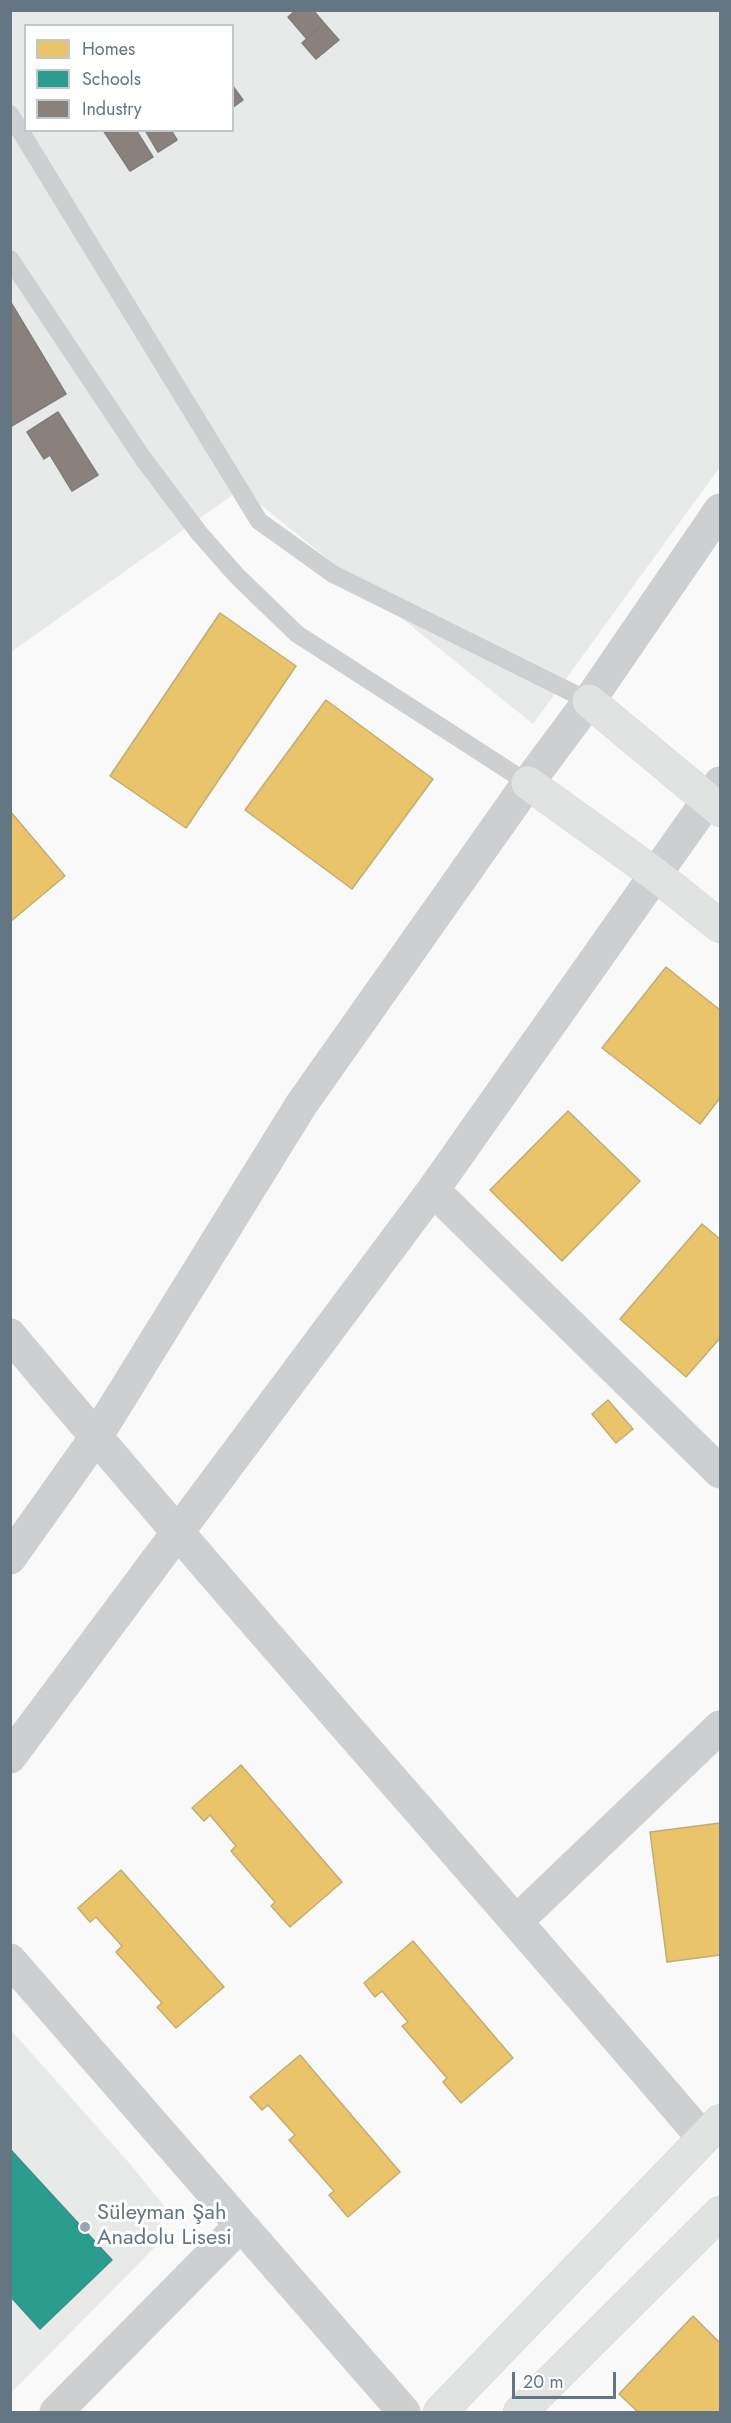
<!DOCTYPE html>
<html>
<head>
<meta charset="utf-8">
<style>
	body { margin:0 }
	#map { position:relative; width:731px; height:2423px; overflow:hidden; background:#f9f9f9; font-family:Jost,sans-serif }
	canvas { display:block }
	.frame { position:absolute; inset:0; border:12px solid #657683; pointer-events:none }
	.legend { position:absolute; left:24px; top:24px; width:210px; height:108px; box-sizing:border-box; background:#fff; border:2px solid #c1c8cd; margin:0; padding:8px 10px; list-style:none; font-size:18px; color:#657683 }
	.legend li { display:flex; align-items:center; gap:12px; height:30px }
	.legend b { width:30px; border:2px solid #c1c8cd }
	.scale { position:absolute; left:512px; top:2372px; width:104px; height:27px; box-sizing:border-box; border:3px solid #657683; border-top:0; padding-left:8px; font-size:18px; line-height:21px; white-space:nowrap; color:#657683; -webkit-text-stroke:4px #fff; paint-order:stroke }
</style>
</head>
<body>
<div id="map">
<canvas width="731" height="2423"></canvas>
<div class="frame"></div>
<ul class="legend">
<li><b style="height:16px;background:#e9c46a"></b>Homes</li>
<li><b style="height:16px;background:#2a9d8f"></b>Schools</li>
<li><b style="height:16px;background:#8a817c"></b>Industry</li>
</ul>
<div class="scale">20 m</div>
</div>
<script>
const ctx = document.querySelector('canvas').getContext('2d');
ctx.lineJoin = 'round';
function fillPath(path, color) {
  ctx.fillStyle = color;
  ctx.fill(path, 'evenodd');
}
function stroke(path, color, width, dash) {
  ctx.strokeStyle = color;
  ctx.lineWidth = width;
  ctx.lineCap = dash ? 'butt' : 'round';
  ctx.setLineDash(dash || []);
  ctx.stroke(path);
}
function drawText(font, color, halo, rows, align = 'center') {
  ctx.font = font + ' Jost,sans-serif';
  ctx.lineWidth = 6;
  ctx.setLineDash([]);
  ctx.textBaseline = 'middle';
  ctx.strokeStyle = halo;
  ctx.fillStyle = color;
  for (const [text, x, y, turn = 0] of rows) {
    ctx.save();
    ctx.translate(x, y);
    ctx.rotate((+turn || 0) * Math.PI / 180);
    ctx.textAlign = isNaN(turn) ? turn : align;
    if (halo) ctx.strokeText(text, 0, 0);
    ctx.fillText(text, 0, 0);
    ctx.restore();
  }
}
fillPath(new Path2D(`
	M11,11h709v456l-187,257 -292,-235 -230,163zM26,26h206v104h-206z
	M10,2029l121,136 33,41 -10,42 -143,145z`), '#e8e9e9');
const homes = new Path2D(`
	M220,613l76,53 -110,162 -76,-52z
	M326,700l107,79 -81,110 -107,-79z
	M10,811l55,65 -55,46z
	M666,967l54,43v88l-20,26 -98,-76z
	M568,1111l72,70 -78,80 -72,-71z
	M702,1224l18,15v99l-34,39 -66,-58z
	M608,1400l25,29 -17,14 -24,-29z
	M241,1765l101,117 -52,45 -19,-21 4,-4 -44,-51 5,-5 -26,-31 -6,6 -12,-13z
	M720,1823v132l-53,7 -17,-130z
	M121,1870l103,117 -48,41 -19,-21 5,-4 -46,-51 6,-6 -26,-29 -6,5 -12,-14z
	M413,1941l100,117 -52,45 -18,-21 4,-4 -45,-52 6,-4 -26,-31 -7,6 -11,-14z
	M300,2055l100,117 -52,45 -19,-22 5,-4 -45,-51 6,-5 -27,-30 -6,5 -12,-13z
	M693,2316l27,27v69h-82l-19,-18z`);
fillPath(homes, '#e9c46a');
stroke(homes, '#c1ad72', 1.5);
const schools = new Path2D(`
	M10,2149l102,111 -72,69 -30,-33z`);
fillPath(schools, '#2a9d8f');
stroke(schools, '#3c918b', 1.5);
const industry = new Path2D(`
	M296,10h17l11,13 -18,15 -18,-21z
	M324,23l15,17 -23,19 -14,-16z
	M232,85l11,15 -11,8z
	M103,130h33l17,27 -23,14z
	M145,130h26l6,10 -19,12z
	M10,301l56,93 -56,33z
	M58,412l40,63 -26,16 -22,-36 -6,4 -17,-27z`);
fillPath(industry, '#8a817c');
stroke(industry, '#7f7e7e', 1.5);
const secondary = new Path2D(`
	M589,701l131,109
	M528,783l128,92 64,51
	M440,2412l280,-291
	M520,2412l200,-199`);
stroke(secondary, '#d5d6d7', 34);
stroke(new Path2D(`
	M10,114l249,407 74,53 256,127
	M10,259l132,198 57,76 38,43 60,58 231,149`), '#cecfd0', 18);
stroke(new Path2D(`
	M433,1190l287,282
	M10,1335c227,271 463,534 693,803
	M10,1558l86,-121 205,-332 227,-322 61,-82 131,-191
	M10,1757l423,-567 287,-407
	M517,1921l203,-194
	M10,1960l394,452
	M56,2412l185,-187`), '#cecfd0', 33);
stroke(secondary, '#e1e2e2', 33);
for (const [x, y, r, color] of [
	[85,2227,6,"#99a4ac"]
]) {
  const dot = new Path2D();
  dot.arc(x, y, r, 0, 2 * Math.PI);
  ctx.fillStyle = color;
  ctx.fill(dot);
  stroke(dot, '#fff', 2);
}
drawText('22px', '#657683', '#fff', [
	["Süleyman Şah",97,2214],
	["Anadolu Lisesi",97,2239]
], 'left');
</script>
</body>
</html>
